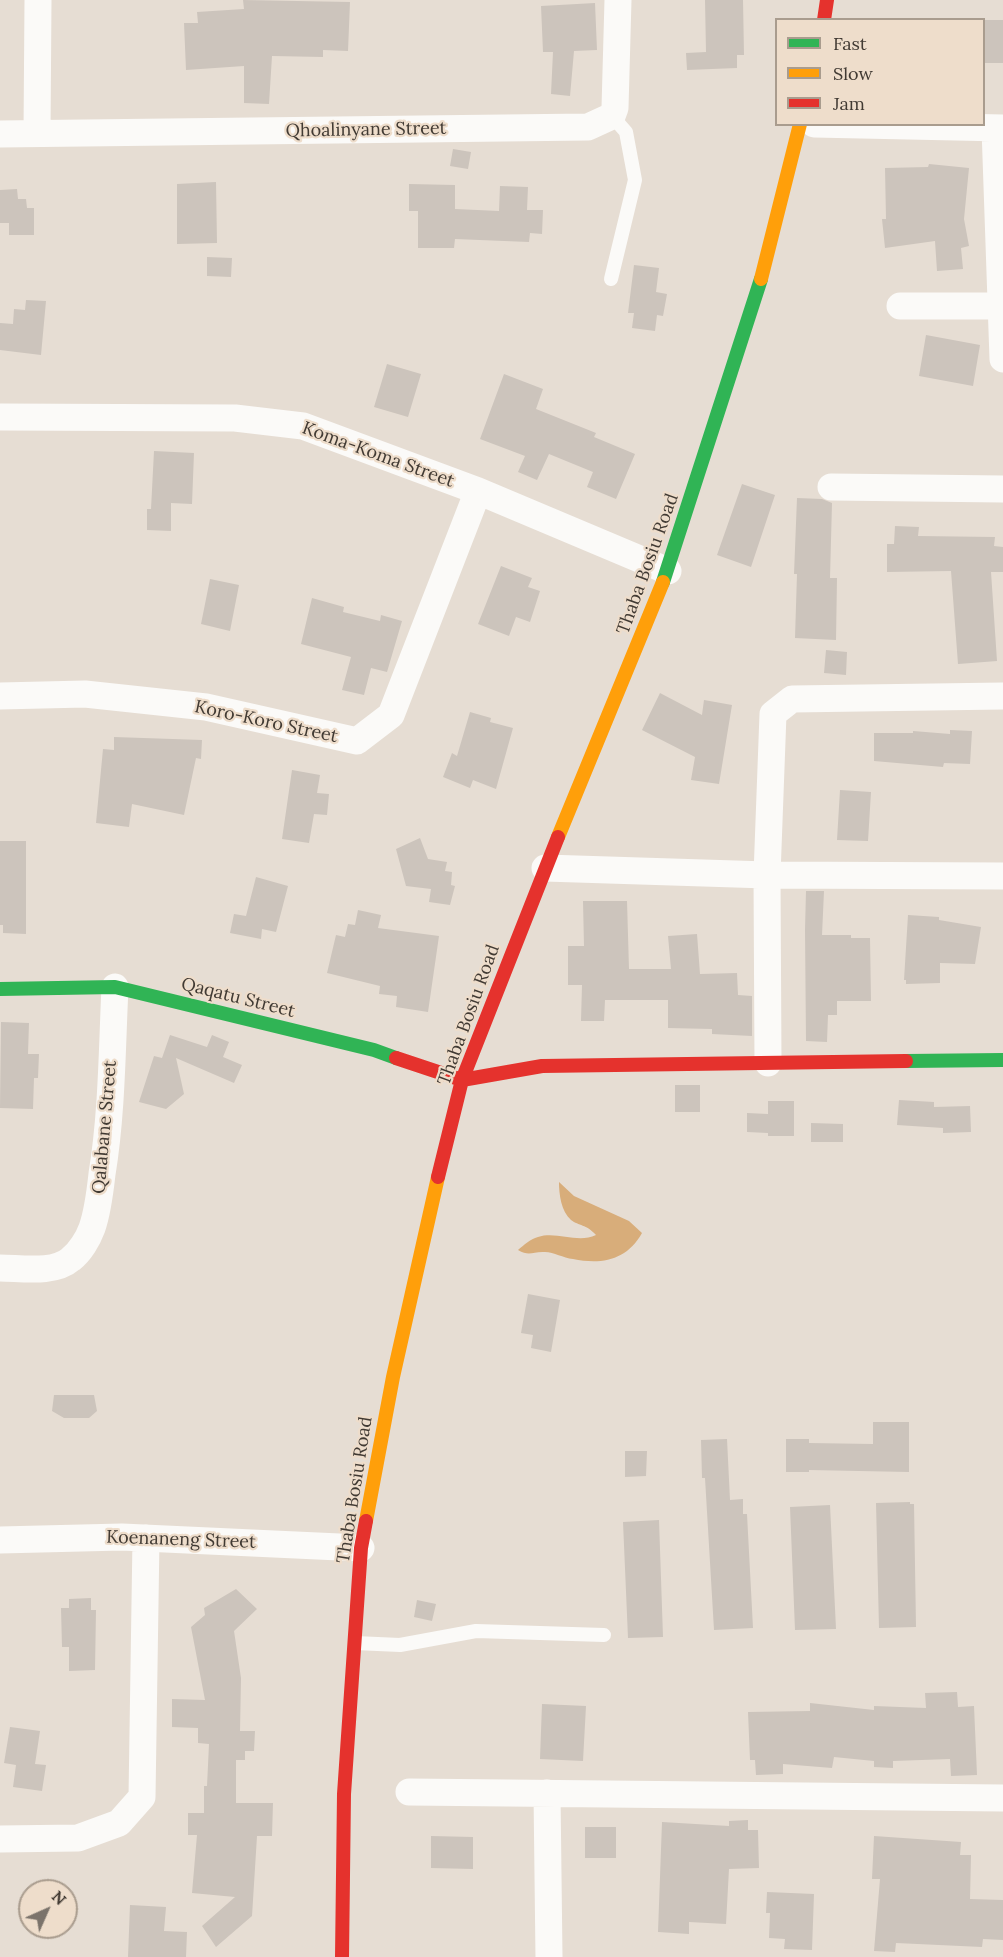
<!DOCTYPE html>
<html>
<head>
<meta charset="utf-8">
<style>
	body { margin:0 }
	#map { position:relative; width:1003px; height:1957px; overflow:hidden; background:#e6ddd3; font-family:Lora,serif }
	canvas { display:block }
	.legend { position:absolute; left:775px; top:18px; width:210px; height:108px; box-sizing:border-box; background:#eeddcb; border:2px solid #a99c8e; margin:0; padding:8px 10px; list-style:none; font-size:18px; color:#413a33 }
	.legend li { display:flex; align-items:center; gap:12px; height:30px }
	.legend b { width:30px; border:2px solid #a99c8e }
	.north { position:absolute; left:18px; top:1879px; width:60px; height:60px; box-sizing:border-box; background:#eeddcb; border:2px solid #a99c8e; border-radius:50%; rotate:45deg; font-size:16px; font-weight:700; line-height:24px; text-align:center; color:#413a33 }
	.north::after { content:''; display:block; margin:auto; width:21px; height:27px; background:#7b736b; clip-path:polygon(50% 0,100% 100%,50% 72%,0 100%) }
</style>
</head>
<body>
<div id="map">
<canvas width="1003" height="1957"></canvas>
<ul class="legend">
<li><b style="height:8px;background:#30b455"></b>Fast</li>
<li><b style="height:8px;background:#ff9f0a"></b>Slow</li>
<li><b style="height:8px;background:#e5322d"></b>Jam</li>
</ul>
<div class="north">N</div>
</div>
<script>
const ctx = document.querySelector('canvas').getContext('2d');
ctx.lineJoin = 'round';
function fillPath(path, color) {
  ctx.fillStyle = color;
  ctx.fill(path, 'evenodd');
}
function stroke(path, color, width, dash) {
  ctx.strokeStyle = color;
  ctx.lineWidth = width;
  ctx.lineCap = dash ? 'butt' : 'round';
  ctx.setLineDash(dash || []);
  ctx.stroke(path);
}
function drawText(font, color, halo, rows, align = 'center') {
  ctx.font = font + ' Lora,serif';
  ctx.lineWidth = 4.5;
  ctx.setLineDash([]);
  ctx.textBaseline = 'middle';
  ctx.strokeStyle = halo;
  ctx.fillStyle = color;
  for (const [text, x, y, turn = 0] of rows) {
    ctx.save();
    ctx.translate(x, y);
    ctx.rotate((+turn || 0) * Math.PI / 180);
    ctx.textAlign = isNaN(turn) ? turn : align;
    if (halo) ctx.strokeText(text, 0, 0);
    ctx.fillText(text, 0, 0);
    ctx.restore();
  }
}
fillPath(new Path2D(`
	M559,1182l15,14 55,25 13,12c-15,27 -40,32 -69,26 -10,-1 -19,-7 -28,-7 -12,-1 -15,5 -27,-2 6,-5 12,-11 20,-13 19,-6 40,7 58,-2 -10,-11 -17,-9 -25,-15 -10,-9 -12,-26 -12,-38z`), '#d8ad7a');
fillPath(new Path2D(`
	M243,0l107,2 -2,49 -25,-1v7l-51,-1 -3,48 -25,-1v-37l-58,4 -2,-47h14l-1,-11 47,-3z
	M705,0h38l1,55h-7v13l-50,2 -1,-17 20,-1z
	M595,3l2,47 -23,1 -4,45 -19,-2 2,-42h-10l-2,-46z
	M984,20h19v43h-19z
	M453,149l18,3 -3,17 -18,-3z
	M929,164l40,4 -5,51 5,27 -8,2 2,21 -26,2 -2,-30 -50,7 -3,-29h4l-1,-51 43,-1z
	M216,182l1,61 -40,1v-60z
	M409,184l46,1v24l44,2 1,-25 28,1 -1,23h16l-1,24 -12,-1 -1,9 -74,-3 -1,9h-36v-37h-9z
	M17,189l1,10h8l1,9h7v27h-25v-12h-9v-33z
	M207,257l25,1 -1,19 -24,-1z
	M634,265l25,3 -3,24 11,2 -4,22 -6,-1 -2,16 -23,-3 2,-15h-6z
	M26,300l20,1 -5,54 -41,-5v-27l13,1 1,-15 11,1z
	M926,335l54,10 -7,41 -54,-10z
	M387,364l34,10 -13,43 -34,-10z
	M504,374l39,15 -7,20 60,24 -2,4 41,17 -19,45 -29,-12 6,-15 -44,-18 -12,26 -19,-8 7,-16 -45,-17z
	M154,451l40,2 -2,51 -21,-1v28l-24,-1v-21h4z
	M742,484l33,11 -24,72 -34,-12z
	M797,498l25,1 10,4 -2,75h7l-1,62 -41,-2 2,-64h-3z
	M895,526l24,1 -1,9 77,1 -1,9 9,1v25h-12l6,89 -39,3 -7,-93 -64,1v-28h7z
	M501,566l31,12 -4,9 12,4 -10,31 -14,-5 -7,19 -31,-12z
	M210,579l29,6 -9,46 -29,-7z
	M312,598l32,9 -1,5 37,9 1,-6 21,6 -15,51 -16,-4 -7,27 -22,-5 9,-33 -50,-13z
	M826,650l21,2 -1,23 -22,-2z
	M660,693l42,22 2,-15 28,5 -13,79 -28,-4 4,-23 -53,-27z
	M470,712l21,6 -1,4 23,6 -17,61 -23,-9 -3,8 -27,-11 9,-24 5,3z
	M950,730l22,1 -2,33 -26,-1 -1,4 -69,-6v-28h39v-2l37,3z
	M114,737l88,3 -1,19 -5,-1 -12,57 -52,-11 -3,23 -33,-4 7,-74 11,1z
	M292,770l28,5 -3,18 12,1 -2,21 -13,-1 -5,29 -27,-4z
	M840,790l31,2 -3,49 -31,-1z
	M420,838l8,21 19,3 -2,9 7,1 -1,13 4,1 -5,19 -21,-3 2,-13 -25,-3 -10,-37z
	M0,841h26v93l-23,-1v-8h-3z
	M256,877l32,9 -12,46 -14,-3 -1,10 -31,-6 4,-19 12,2z
	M806,891h18l-2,44h29v3h19l1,63h-34v14h-9l-1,27 -21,-1 -1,-111z
	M583,901h44l2,68h42l-3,-33 29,-2 3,40 37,-1 1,22 14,1v40l-40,-2v-5l-44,-1v-28h-63l-1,21h-23l1,-36h-14v-39h16z
	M358,910l23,5 -3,13 61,8 -11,76 -32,-5 1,-11 -18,-2 1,-8 -53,-13 9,-38 9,2 3,-13 7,1z
	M908,915l31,2v3l42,7 -6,37 -35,-1v20l-34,1v-4h-2z
	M1,1022l28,1 -1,31h11l-1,24h-4l-1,31 -33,-1z
	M170,1035l37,12 5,-12 17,7 -6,15 19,8 -8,18 -58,-25 8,36 -18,15 -27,-7 15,-46 8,2z
	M675,1085h25v27h-25z
	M899,1100l35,2v5l36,-1 1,26 -28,1v-5l-46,-3z
	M768,1101h26v35h-26v-3l-21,-1v-19l21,1z
	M811,1123l32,1v18h-32z
	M528,1294l32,6 -9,52 -20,-4 2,-13 -12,-2z
	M54,1395h40l3,16 -8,7h-25l-12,-7z
	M873,1422h36v50l-100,-2v2h-23v-33h23v4l64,1z
	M727,1439l3,61 13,-1v15h4l6,114 -39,2 -9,-152h-3l-1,-38z
	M625,1451h22l-1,25 -21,1z
	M910,1502v2h4l2,123 -37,1 -3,-125z
	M830,1505l6,124 -41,1 -5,-123z
	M659,1520l4,117 -35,1 -5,-116z
	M236,1589l21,20 -23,22 7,47 -1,53h15l-1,20h-9v9h-9v43h37l-1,33h-15l-5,80 -36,31 -14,-21 33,-29 -43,-4 5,-58h-9v-22h16v-27h3l2,-42 -11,-1v-15l-26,-1v-28l33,1 -14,-73 14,-12 -1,-7z
	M91,1598v12h5l-1,60 -26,1v-24h-7l-1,-39h8v-9z
	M417,1600l19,4 -4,17 -18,-4z
	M957,1692l1,15 16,-1 3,69 -26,1 -1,-17 -57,2v7l-19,-1v-6l-40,-4 -2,11 -49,-4v10l-27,1 -1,-15h-5l-2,-48 62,-1v-8l64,7v-4l52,2 -1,-15z
	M542,1704l44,2 -3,55 -43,-2z
	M10,1727l30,4 -5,33 11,1 -4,26 -29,-4 3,-22 -12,-2z
	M748,1820v10h10l1,38 -30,1 -3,55 -37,-2v12l-31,-2 4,-110 67,4v-5z
	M585,1827h31v31h-31z
	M431,1836l42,1v32l-42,-1z
	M874,1836l87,6 -1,13h11l-1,44 33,1v40l-20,-1 -1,8 -86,-4 -1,9 -21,-1 6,-72h-8z
	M767,1892l47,2 -2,56 -28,-1 1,-10 -16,-1 1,-25h-4z
	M130,1905l36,2 -2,24 23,1 -1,25h-58z`), '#ccc4bc');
stroke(new Path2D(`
	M611,279l24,-99 -9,-48 -14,-16
	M355,1643l45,2 76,-14 128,4`), '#fbfaf8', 14);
stroke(new Path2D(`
	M814,124l189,4
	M995,128l8,231
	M37,133l1,-133
	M0,134l588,-7 24,-11 3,-8 3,-108
	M900,306h103
	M0,417l235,1 68,8 175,65 190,80
	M831,487l172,2
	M0,696l85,-2 121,13 151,34 34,-26 87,-224
	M545,868l222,7 236,1
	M768,1063l-1,-188 6,-161 19,-15 211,-3
	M0,1268c21,0 54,6 71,-9 9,-7 17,-20 21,-31 6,-17 8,-36 10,-54 10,-61 10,-125 13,-187
	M0,1540l122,-3 239,11
	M409,1792l594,6
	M547,1793l2,164
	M0,1839l78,-1 41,-15 23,-26 4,-259`), '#fbfaf8', 27);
stroke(new Path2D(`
	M663,582l98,-303
	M0,989l115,-2 259,63 22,8
	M906,1061l97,-1`), '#30b455', 14);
stroke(new Path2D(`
	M761,279l39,-155
	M558,837l105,-255
	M366,1521l27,-144 45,-200`), '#ff9f0a', 14);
stroke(new Path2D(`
	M824,20l3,-20
	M396,1058l66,22 80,-14 364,-5
	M438,1177l24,-97 96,-243
	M342,1957l2,-163 17,-246 5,-27`), '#e5322d', 14);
drawText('18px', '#413a33', '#eeddcb', [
	["Qhoalinyane Street",366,130,-1],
	["Koma-Koma Street",378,455,20],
	["Thaba Bosiu Road",648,564,-70],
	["Koro-Koro Street",266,722,12],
	["Qaqatu Street",238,998,14],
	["Thaba Bosiu Road",469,1015,-70],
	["Qalabane Street",105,1127,-85],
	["Thaba Bosiu Road",355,1490,-81],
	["Koenaneng Street",181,1540,2]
]);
</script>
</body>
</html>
